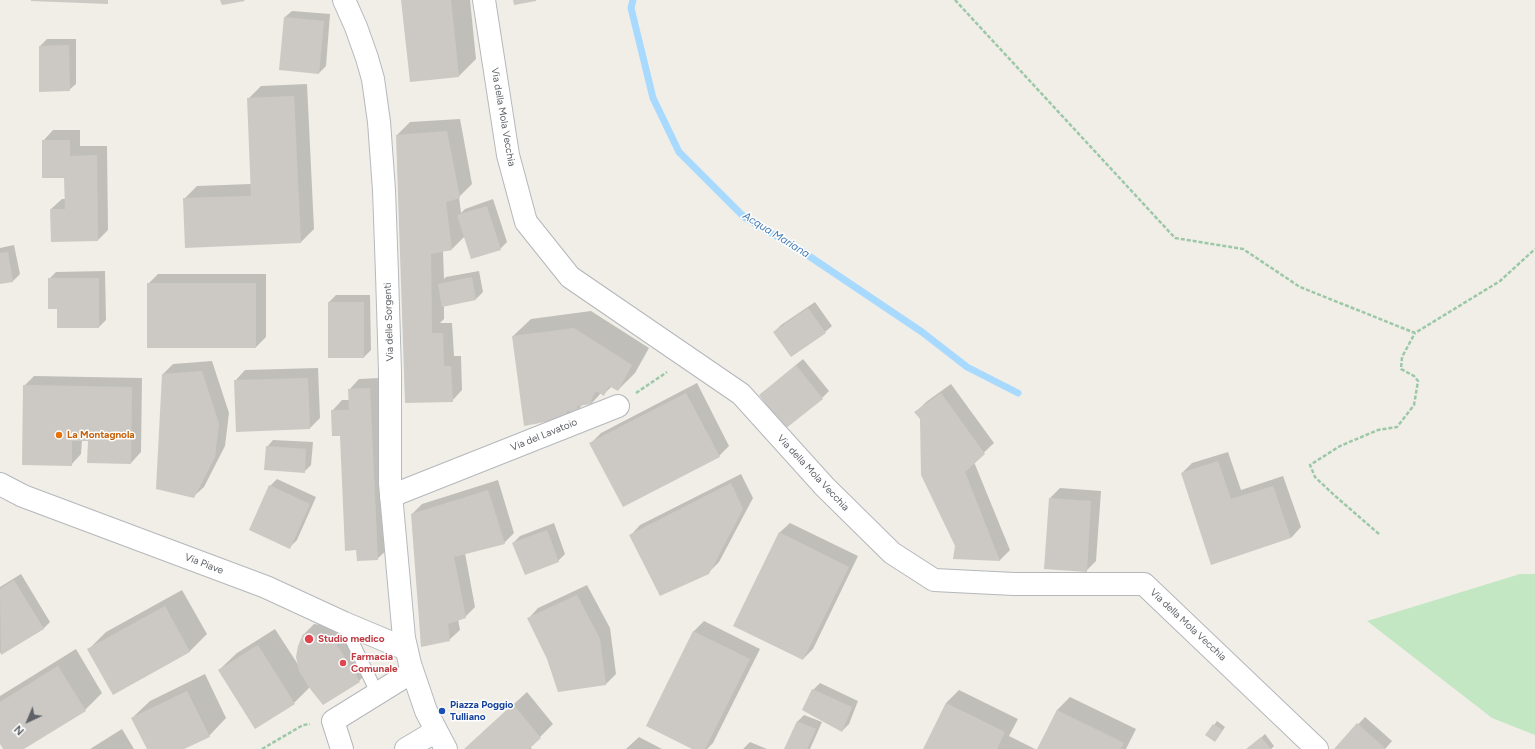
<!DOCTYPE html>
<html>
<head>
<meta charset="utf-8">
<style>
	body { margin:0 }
	#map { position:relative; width:1535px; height:749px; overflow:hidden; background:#f0eee7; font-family:Figtree,sans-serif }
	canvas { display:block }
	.north { position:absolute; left:8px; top:701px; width:40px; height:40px; -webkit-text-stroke:3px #fff; paint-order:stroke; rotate:224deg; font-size:11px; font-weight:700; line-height:16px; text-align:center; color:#5e6267 }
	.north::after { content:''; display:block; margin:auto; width:14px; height:18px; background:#5e6267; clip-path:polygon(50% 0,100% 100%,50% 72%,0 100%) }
</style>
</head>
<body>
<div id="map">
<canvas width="1535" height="749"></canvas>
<div class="north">N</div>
</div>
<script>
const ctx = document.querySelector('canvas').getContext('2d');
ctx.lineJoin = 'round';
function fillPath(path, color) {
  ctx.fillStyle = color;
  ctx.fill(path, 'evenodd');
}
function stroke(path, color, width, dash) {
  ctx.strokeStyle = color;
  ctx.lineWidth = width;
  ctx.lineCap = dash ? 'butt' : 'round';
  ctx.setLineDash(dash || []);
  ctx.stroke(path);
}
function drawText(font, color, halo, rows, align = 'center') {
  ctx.font = font + ' Figtree,sans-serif';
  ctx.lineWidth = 3;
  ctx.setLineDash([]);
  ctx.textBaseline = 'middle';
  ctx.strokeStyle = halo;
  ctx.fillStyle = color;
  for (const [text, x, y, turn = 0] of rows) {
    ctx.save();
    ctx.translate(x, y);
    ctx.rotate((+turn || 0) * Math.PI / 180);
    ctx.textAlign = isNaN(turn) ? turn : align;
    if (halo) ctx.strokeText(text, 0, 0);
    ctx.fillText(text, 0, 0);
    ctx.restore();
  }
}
fillPath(new Path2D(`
	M1520,574h15v161l-43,-17 -125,-97z`), '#c4e7c3');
fillPath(new Path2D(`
	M402,0h68l6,59 -17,17 -48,5z
	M292,11l38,3 -4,52 -7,7 -34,-56z
	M47,39h29v45l-7,6 -29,1v-45z
	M307,84l7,145 -13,13 -117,-43 13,-13 54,-2 -3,-85 13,-13z
	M460,119l12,65 -13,13 2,16 4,-4 28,-10 14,43 -7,7 -35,-13 -14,14 -8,1 1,28 2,-2 33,-6 4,21 -7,7 -32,6v14l-4,4h12l2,33h7l1,34 -10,11 -46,1 -9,-267 13,-13z
	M53,130h27v16h27l1,84 -10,10 -47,-31 11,-10h3v-22l-22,-36z
	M14,245l6,29 -7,7 -13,2v-35z
	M105,271l1,49 -7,7 -41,-19 -9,-29 7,-7z
	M158,274h108v63l-10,10 -108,-63z
	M336,295h34l1,55 -7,7 -35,-55z
	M815,302l17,24 -7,6h-51l7,-7z
	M591,311l58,37 -14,25 -17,17 -6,-4 -8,8 -3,-1 -9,10 -9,1 -5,6h-5l-8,7 -52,-81 18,-17z
	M803,359l26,32 -7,7 -62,-3z
	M212,361l17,52 -4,33 -21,41 -11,10 -30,-123 10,-10z
	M318,368l2,50 -10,10 -75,-47 10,-11z
	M34,376l108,2 -1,74 -10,11 -42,-23h-7l-1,14 -10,11 -47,-79z
	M380,378l8,171 -11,10 -36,-124 -9,-24 10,-11h7v-10l10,-11z
	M697,383l32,63 -10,10 -128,-13 10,-10z
	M951,384l43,59 -20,19 36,88 -10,10 -45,-2 1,-12 -35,-127 -5,-7 10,-10z
	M273,440l40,2 -2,23 -7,7 -37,-25z
	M1228,452l13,38 42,-14 18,51 -10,11 -109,-65 10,-10z
	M741,474l12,24 -34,64 -11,11 -78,-37 10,-11z
	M277,479l39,18 -19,43 -7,7 -20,-61z
	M498,480l16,53 -10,10 -39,10 10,54 -10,10 -7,2 2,11 -11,10 -37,-126 10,-10z
	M1060,488l41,3 -5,70 -10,10 -36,-73z
	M554,523l11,31 -7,7 -45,-18 7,-7z
	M790,523l68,33 -45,93 -10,10 -24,-126z
	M21,574l29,48 -7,7 -42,25 -1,-2v-65z
	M587,585l23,43 6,46 -10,10 -47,7 -11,-32 -20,-40 10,-11z
	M182,590l25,44 -17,17 -77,43 -25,-44 18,-18z
	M704,621l56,28 -47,94 -6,6h-13l-47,-24 47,-94z
	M314,624l28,3 27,44 -10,10 -49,6 -16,16 -75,-33 18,-17 38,-24 24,37 5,-32z
	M76,649l26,44 -17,17 -63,39h-18l-4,-7v-46z
	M205,674l21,44 -17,18 -27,13h-34l-16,-31 18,-17z
	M820,683l38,18 -9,23 -7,7 -29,-41z
	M959,690l59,29 -9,17 26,13h-111l22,-46z
	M527,692l26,32 -23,23 2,2h-67z
	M1070,697l66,32 -10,20h-88l19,-39z
	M804,715l18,7 -12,27h-25l12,-27z
	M1365,717l27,24 -7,8h-50z
	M1217,721l8,6 -7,10 -11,-2z
	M122,729l12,20h-44z
	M1265,734l9,12 -3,3h-22z
	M639,737l23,12h-36z
	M750,742l17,7h-24z`), '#0003');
stroke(new Path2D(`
	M633,0l-2,8 22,90 26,54 65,65 56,33 122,82 45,35 51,26`), '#a8daff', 7);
fillPath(new Path2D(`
	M31,0h77v4l-77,-3z
	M220,0h24l1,1 -23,4z
	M401,0h50l8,77 -49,5z
	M513,0h23v1l-22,4z
	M284,17l40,4 -5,53 -40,-4z
	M69,45l1,46 -31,1v-46z
	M294,96l7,147 -116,5 -2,-50 68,-2 -4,-98z
	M447,131l13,67 -14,4 6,48 -21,4 1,79h11l1,33h7l2,36 -48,1 -9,-268z
	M42,140h28v16l27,-1 1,86 -47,1 -1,-33h15l-1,-31h-22z
	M487,206l14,44 -30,9 -14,-44z
	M8,252l5,30 -13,2v-31z
	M472,277l4,23 -34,7 -4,-23z
	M48,278h51v50h-42v-19h-9z
	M147,283h109v65h-109z
	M328,302h36v56h-36z
	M808,308l18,25 -35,24 -18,-25z
	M574,328l58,37 -14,26 -9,-5 -5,10 -8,-5 -5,9 1,4 -15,2 1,5h-11l-1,7 -42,8 -12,-90z
	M796,365l27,34 -38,30 -26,-34z
	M202,371l17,53 -4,33 -21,41 -38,-9 6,-115z
	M308,378l2,51 -74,3 -2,-52z
	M23,385l109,2 -1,77 -44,-1 1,-22h-16v25l-50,-1z
	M370,388l8,172 -21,1 -1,-11 -11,1 -5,-115h-8l-1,-26h18l-1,-21z
	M686,393l34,64 -97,50 -34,-64z
	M941,393l44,61 -20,18 35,89 -47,-2 2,-13 -34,-71 -1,-56 -6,-7z
	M266,446l40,3 -1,24 -41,-3z
	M1218,461l13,38 42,-13 18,52 -80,27 -30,-92z
	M731,483l12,26 -34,65 -49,22 -31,-61z
	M269,485l41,19 -20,45 -41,-19z
	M488,490l17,54 -51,13 12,61 -18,6 2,17 -29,6 -10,-133z
	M1049,498l42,3 -4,71 -43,-3z
	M547,530l12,32 -34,13 -13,-32z
	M779,532l70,35 -46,93 -70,-34z
	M14,580l30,49 -43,26 -1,-66z
	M577,595l23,44 6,46 -48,7 -11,-33 -20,-41z
	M165,606l25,46 -77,43 -26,-46z
	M693,631l57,28 -45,90h-13l-46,-23z
	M303,634l29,3 28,45 -37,23 -12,-15 -12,-19 -3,-14 2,-11z
	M258,645l37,59 -40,25 -37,-59z
	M58,666l28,45 -62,38h-21l-3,-5v-42z
	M812,689l40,18 -10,25 -40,-22z
	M187,691l23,46 -26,12h-37l-16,-31z
	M946,703l59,29 -8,17h-74z
	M513,704l28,34 -12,11h-65z
	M1057,710l67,33 -4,6h-83z
	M797,721l19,8 -9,20h-23z
	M1357,723l29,26h-52z
	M1213,724l10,6 -8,12 -10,-7z
	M1261,737l10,12h-25z`), '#ccc9c4');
const lane = new Path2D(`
	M344,624l33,69`);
const street = new Path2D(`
	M484,0l24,155 18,67 44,55 171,117 84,93 67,66 42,27 80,4h130l173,165
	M0,484l23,12 243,91 78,36 62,26
	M391,496l227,-90
	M342,749l-9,-28 79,-49
	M406,749l30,-18`);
const secondary = new Path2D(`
	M344,0l12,27 11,31 6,21 6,43 5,68 3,84 3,98v111l14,155 6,26 16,47 20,38`);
stroke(lane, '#b4b7bb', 14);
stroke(street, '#b4b7bb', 24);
stroke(secondary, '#b5b9be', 24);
stroke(new Path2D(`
	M955,0l220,238 68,11 57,38 115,46 85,-52 35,-32
	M636,393l31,-21
	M1379,534l-45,-39 -19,-18 -5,-12 30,-19 38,-16 19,-3 17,-22 4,-24 -4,-5 -13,-7 1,-12 13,-24
	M262,749l41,-24 7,-1`), '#9cc8a8', 2.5, [4, 2]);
stroke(lane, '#fff', 12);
stroke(street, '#fff', 22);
stroke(secondary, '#fff', 22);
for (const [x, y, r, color] of [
	[59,435,4,"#e8710a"],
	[309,639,5,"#e0444e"],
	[343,663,4,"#e0444e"],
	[442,711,4,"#1a4fb4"]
]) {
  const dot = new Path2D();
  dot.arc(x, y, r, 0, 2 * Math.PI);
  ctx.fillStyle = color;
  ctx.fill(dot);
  stroke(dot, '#fff', 1.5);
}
drawText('10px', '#5e6267', '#fff', [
	["Via della Mola Vecchia",503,117,80],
	["Via delle Sorgenti",389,322,-92],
	["Via del Lavatoio",544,435,-22],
	["Via della Mola Vecchia",813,473,47],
	["Via Piave",204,564,21],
	["Via della Mola Vecchia",1188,625,43]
]);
drawText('bold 10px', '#c56008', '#fff', [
	["La Montagnola",67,435]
], 'left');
drawText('bold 10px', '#be3a42', '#fff', [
	["Studio medico",318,639],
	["Farmacia",351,657],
	["Comunale",351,669]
], 'left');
drawText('bold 10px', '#164399', '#fff', [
	["Piazza Poggio",450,705],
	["Tulliano",450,717]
], 'left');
drawText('italic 11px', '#427ab2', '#fff', [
	["Acqua Mariana",776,235,32]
]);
</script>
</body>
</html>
